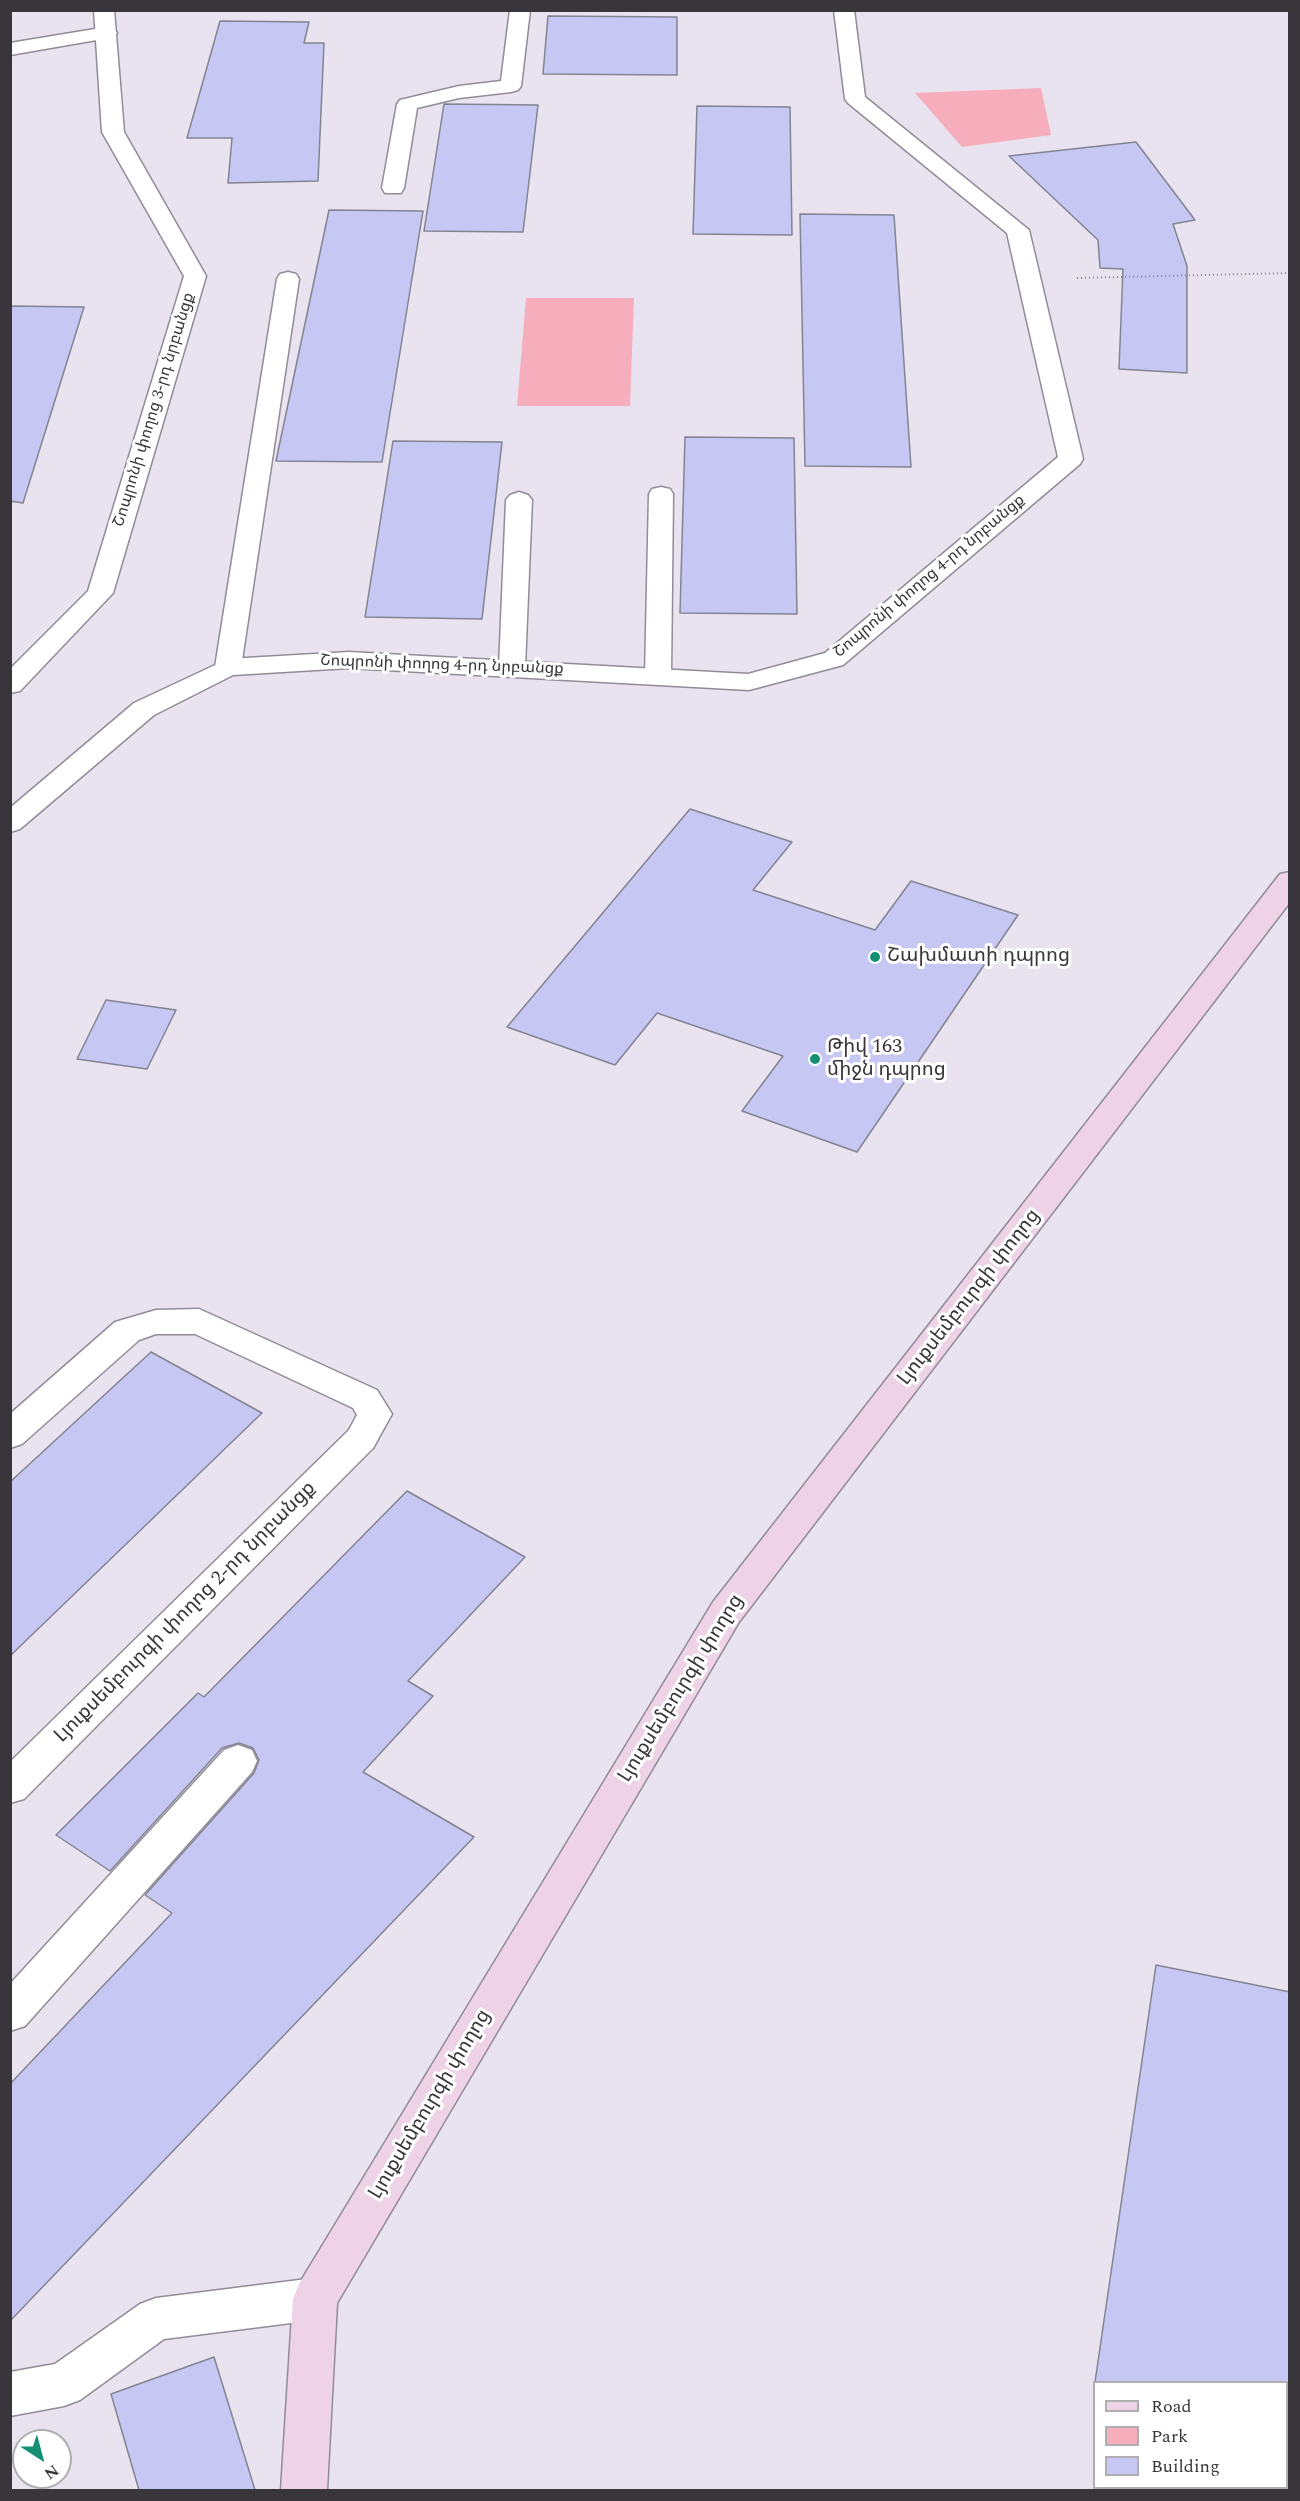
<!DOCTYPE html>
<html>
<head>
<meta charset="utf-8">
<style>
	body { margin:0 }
	#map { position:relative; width:1300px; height:2501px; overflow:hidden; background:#e9e2ef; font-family:Spectral,serif }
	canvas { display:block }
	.frame { position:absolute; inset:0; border:12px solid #38353b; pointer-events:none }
	.legend { position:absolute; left:1093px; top:2381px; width:195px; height:108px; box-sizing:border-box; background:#fff; border:2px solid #afaeb1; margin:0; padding:8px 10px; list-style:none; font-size:18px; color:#38353b }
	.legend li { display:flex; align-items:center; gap:12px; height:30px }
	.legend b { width:30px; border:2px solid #afaeb1 }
	.north { position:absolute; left:12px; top:2429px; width:60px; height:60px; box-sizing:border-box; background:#fff; border:2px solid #afaeb1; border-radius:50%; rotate:144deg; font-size:16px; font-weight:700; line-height:24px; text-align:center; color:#38353b }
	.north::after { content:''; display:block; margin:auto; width:21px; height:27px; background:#158f74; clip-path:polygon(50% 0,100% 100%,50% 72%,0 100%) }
</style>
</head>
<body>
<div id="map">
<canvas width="1300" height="2501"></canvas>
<div class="frame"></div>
<ul class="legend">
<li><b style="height:8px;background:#eed3e6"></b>Road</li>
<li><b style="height:16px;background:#f6aebc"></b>Park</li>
<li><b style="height:16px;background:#c6c8f3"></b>Building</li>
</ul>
<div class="north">N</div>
</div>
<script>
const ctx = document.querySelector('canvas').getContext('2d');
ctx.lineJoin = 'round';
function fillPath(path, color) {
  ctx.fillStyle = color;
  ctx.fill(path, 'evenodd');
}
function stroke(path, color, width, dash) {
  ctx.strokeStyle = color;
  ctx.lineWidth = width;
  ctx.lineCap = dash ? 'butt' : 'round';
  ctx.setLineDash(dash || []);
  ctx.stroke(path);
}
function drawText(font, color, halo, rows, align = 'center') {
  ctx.font = font + ' Spectral,"Noto Sans Armenian",serif';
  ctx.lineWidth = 6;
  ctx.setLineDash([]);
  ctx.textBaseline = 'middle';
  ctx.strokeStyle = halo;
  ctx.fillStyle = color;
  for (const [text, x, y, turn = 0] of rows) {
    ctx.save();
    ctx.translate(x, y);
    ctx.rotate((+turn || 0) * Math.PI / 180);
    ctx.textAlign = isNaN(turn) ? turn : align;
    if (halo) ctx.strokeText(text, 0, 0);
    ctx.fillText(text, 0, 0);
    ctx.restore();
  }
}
fillPath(new Path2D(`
	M1041,88l10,47 -89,12 -47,-54z
	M526,298h108l-4,108h-113z`), '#f6aebc');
const building = new Path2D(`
	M548,16l129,1v58l-134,-1z
	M220,21l89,1 -5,21h20l-6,138 -90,2 4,-45h-45z
	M444,104l94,1 -15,127 -99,-1z
	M697,106l93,1 2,128 -99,-1z
	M1136,142l59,78 -22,4 14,42v107l-68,-4 4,-100 -23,-1 -2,-28 -89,-84z
	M329,210l94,1 -41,251 -106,-1z
	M800,214l94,1 17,252 -106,-1z
	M10,306l74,1 -61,196 -13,-2z
	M685,437l109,1 3,176 -117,-1z
	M393,441l109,1 -20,177 -117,-2z
	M690,809l102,33 -39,48 122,40 36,-49 107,34 -161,237 -115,-41 41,-55 -126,-43 -42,52 -108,-38z
	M106,1000l70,10 -29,59 -70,-10z
	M151,1352l111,61 -252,243v-174z
	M407,1491l118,66 -117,124 25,15 -70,76 111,65 -464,484v-237l162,-171 -27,-18 109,-122 5,-13 -6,-12 -14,-5 -17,5 -112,123 -54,-36 142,-142 6,4z
	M1156,1965l134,27v390h-195z
	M214,2357l41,133h-116l-28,-96z`);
fillPath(building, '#c6c8f3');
stroke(building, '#838491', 1.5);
const lane = new Path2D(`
	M510,10h20l-9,76 -3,4 -7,2 -52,6 -42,10 -13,80 -3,5h-16l-3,-5 15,-84 3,-4 59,-14 42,-5z
	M107,27l7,2 3,4 -3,4 -104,18v-12z
	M288,272l8,2 3,5 -58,388 -4,6 -9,2 -9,-2 -4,-6 62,-388 3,-5z
	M661,487l9,2 3,5 -2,182 -3,6 -10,2 -10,-2 -3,-6 4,-182 3,-5z
	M519,492l9,3 4,5 -7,167 -4,6 -9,2 -9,-2 -4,-6 7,-167 4,-5z
	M199,1309l178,81 15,24 -19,34 -12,4 -12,-4 -5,-9 13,-24 -4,-7 -158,-74h-39l-17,6 -117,104 -12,4v-34l105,-92 41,-12z
	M238,1745l14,5 5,11 -5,11 -227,254 -15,5v-47l214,-234z
	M315,2278l16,6 6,15 -6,15 -16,6 -151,19 -84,61 -16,6 -54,10v-44l45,-8 85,-60 16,-6z`);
const street = new Path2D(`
	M94,10h20l10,122 82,144 -93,317 -93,98 -10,2v-24l78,-78 96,-315 -82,-144z
	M834,10h20l11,87 164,133 54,229 -3,5 -237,201 -94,25 -400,-22 -116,7 -79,40 -134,114 -10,3v-24l124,-105 94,-44 121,-7 399,22 77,-21 233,-196 -51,-224 -159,-130 -3,-4z
	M361,1426l12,4 5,9 -5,9 -349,351 -14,4v-41l339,-332z`);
const secondary = new Path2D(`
	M1290,872v30l-551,720 -402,681 -10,187h-46l12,-191 6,-15 414,-682 567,-728z`);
stroke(lane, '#928b98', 3);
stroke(street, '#928b98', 3);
stroke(secondary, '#928b98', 3);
stroke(new Path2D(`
	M1077,278l213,-5`), '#89848d', 2, [1, 3]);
fillPath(lane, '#fff');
fillPath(street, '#fff');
fillPath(secondary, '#eed3e6');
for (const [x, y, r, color] of [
	[875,957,6,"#158f74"],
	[815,1059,6,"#158f74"]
]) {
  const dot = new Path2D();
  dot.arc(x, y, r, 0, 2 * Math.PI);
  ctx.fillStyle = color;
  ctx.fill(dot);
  stroke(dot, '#fff', 2);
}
drawText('16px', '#38353b', '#fff', [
	["Շոպրոնի փողոց 3-րդ նրբանցք",155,410,-73],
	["Շոպրոնի փողոց 4-րդ նրբանցք",930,577,-40],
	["Շոպրոնի փողոց 4-րդ նրբանցք",442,666,2]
]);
drawText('20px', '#38353b', '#fff', [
	["Շախմատի դպրոց",887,957],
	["Թիվ 163",827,1048],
	["միջն դպրոց",827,1071]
], 'left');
drawText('20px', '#38353b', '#fff', [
	["Լյուքսեմբուրգի փողոց",970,1298,-52],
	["Լյուքսեմբուրգի փողոց 2-րդ նրբանցք",186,1613,-45],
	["Լյուքսեմբուրգի փողոց",682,1689,-58],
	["Լյուքսեմբուրգի փողոց",431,2105,-59]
]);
</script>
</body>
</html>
